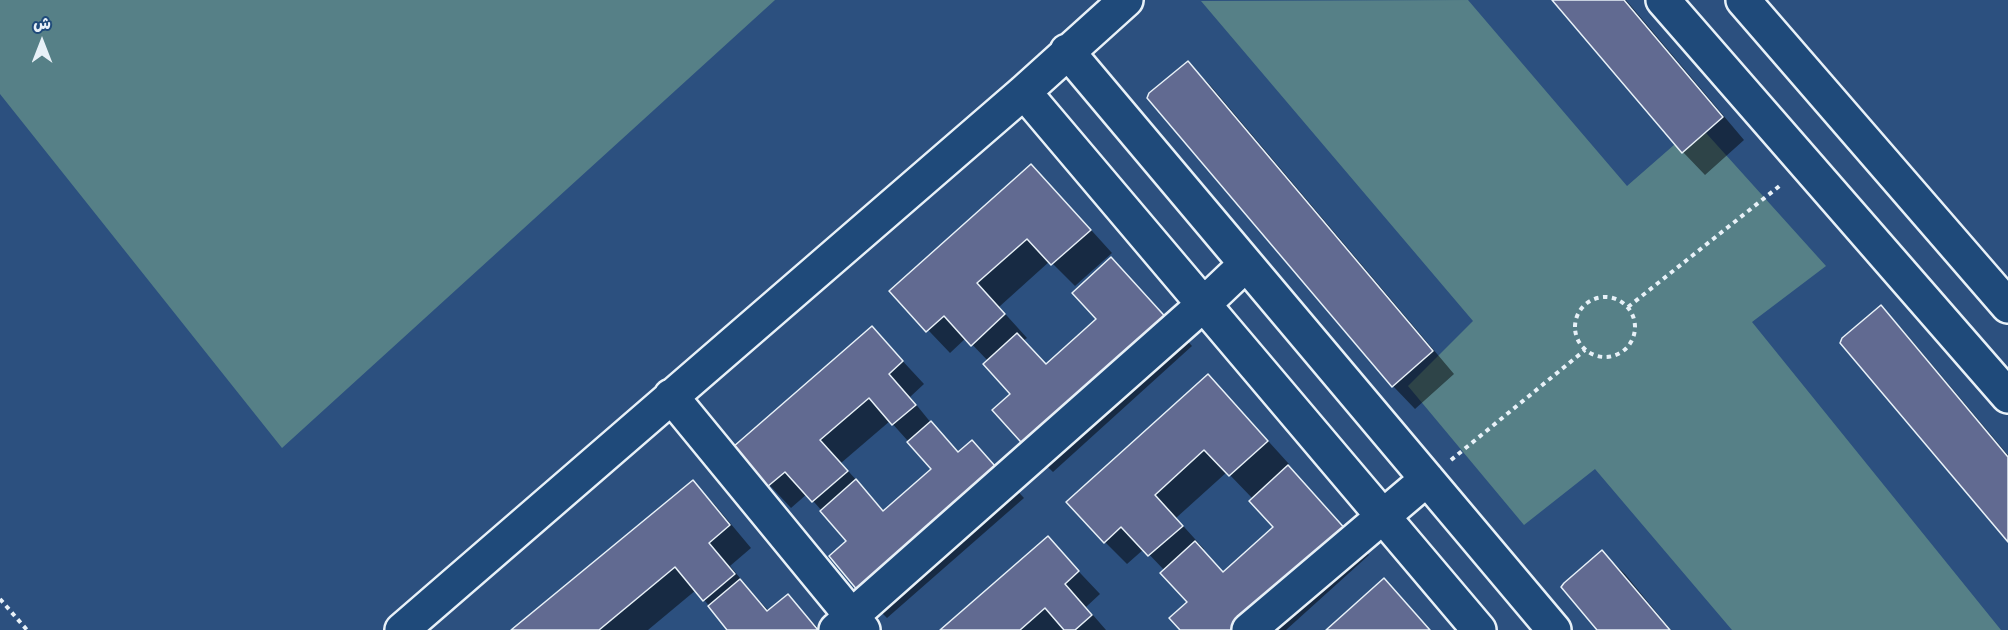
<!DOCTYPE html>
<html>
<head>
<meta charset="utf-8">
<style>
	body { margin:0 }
	#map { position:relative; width:2008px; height:630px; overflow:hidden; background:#2c507f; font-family:"Comic Neue","Playpen Sans Arabic",sans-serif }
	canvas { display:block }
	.north { position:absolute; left:12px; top:12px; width:60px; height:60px; -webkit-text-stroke:4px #1f4a7a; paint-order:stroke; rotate:0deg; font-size:16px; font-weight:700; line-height:24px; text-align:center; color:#e8f1f8 }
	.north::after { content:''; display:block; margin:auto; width:21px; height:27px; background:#e8f1f8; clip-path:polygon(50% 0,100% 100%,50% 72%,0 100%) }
</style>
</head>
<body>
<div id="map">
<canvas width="2008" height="630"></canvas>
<div class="north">ش</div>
</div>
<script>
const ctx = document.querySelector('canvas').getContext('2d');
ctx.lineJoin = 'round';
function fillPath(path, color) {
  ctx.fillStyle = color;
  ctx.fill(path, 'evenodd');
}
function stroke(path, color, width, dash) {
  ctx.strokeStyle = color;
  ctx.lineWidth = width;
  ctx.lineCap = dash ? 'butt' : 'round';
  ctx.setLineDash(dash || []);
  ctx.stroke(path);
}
fillPath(new Path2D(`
	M0,0h775l-493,448 -282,-354z
	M1468,0l159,186 71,-62 128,142 -74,56 249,308h-269l-137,-161 -71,56 -116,-139 65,-65 -272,-320z`), '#568087');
fillPath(new Path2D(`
	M1554,0h72l118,140 -39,35 -22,-23z
	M1188,63l22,22 244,289 -39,35 -22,-23z
	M1053,188l59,65 -37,33 -25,-25 -51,46 28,31 -4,3 24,24 51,-46 35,-37 59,64 -139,126 -23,-22 -18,-56 -24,-33 -22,-23 -16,15 -59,-62z
	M1881,307l22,23 105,125v85z
	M872,328l52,56 -14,13 26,32 24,24 12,-11 52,56 -137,120 -22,-22 -16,-55 -27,-30 -15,-17 -16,14 -56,-60zM890,421l43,48 -49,42 -43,-48z
	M1230,399l59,65 -2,2 82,89 -83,75h-104l7,-28 -24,-31 -21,-22 -17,15 -22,-22zM1227,472l26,27 22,29 -51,45 -22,-22 2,-2 -28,-31z
	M692,482l23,23 36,43 -21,18 26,31 13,14 18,-15 33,34h-91l-33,-40 -48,40h-135z
	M1048,539l52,55 -14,13 20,23h-163z
	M1602,552l23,22 46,56h-72z`), '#0007');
const building = new Path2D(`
	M1552,0h72l99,117 -41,36z
	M1188,61l245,290 -41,36 -245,-289 2,-5z
	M1031,164l60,66 -40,35 -24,-26 -50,44 28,31 -34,32 -27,-30 -18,16 -37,-41z
	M1111,257l60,66 -142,128 -37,-41 18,-16 -27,-30 34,-31 29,31 50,-45 -24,-26z
	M1881,305l127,152v85l-168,-199 2,-5z
	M872,326l31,35 -14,13 27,31 -24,20 -23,-27 -49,42 28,31 -36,31 -27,-30 -18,15 -34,-40z
	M1208,374l60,67 -39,35 -25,-26 -49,45 28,31 -35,30 -27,-29 -17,16 -38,-41z
	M931,421l27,31 14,-12 31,35 -140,122 -34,-41 17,-15 -26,-30 36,-32 27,32 48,-42 -24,-27z
	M1288,465l60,67 -109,98h-59l-11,-12 18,-16 -27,-29 35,-32 28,31 50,-45 -24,-26z
	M693,480l37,45 -21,18 26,31 -32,27 -28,-34 -76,63h-88z
	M1048,536l31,35 -14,13 27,31 -17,15h-11l-19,-22 -25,22h-80z
	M1602,550l68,80h-73l-36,-43 3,-4z
	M1384,578l46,52h-104z
	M740,579l27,32 21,-17 30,36h-91l-19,-24z`);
fillPath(building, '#616a91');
stroke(building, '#e8f1f8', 1.5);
const minor = new Path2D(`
	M1663,0l345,396
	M1743,0l265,306
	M1067,51l487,579
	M1024,92l455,538
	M671,396l192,234
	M402,630l622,-538 102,-92
	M836,630l368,-326 42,-40
	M1249,630l178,-151`);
stroke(minor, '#e8f1f8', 38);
stroke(new Path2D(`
	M1575 327a30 30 0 1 1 60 0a30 30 0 1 1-60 0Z
	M1628,307l154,-123
	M1451,460l134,-110
	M0,599l27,31`), '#e8f1f8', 4, [4.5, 4.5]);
stroke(minor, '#1f4a7a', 33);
</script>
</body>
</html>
